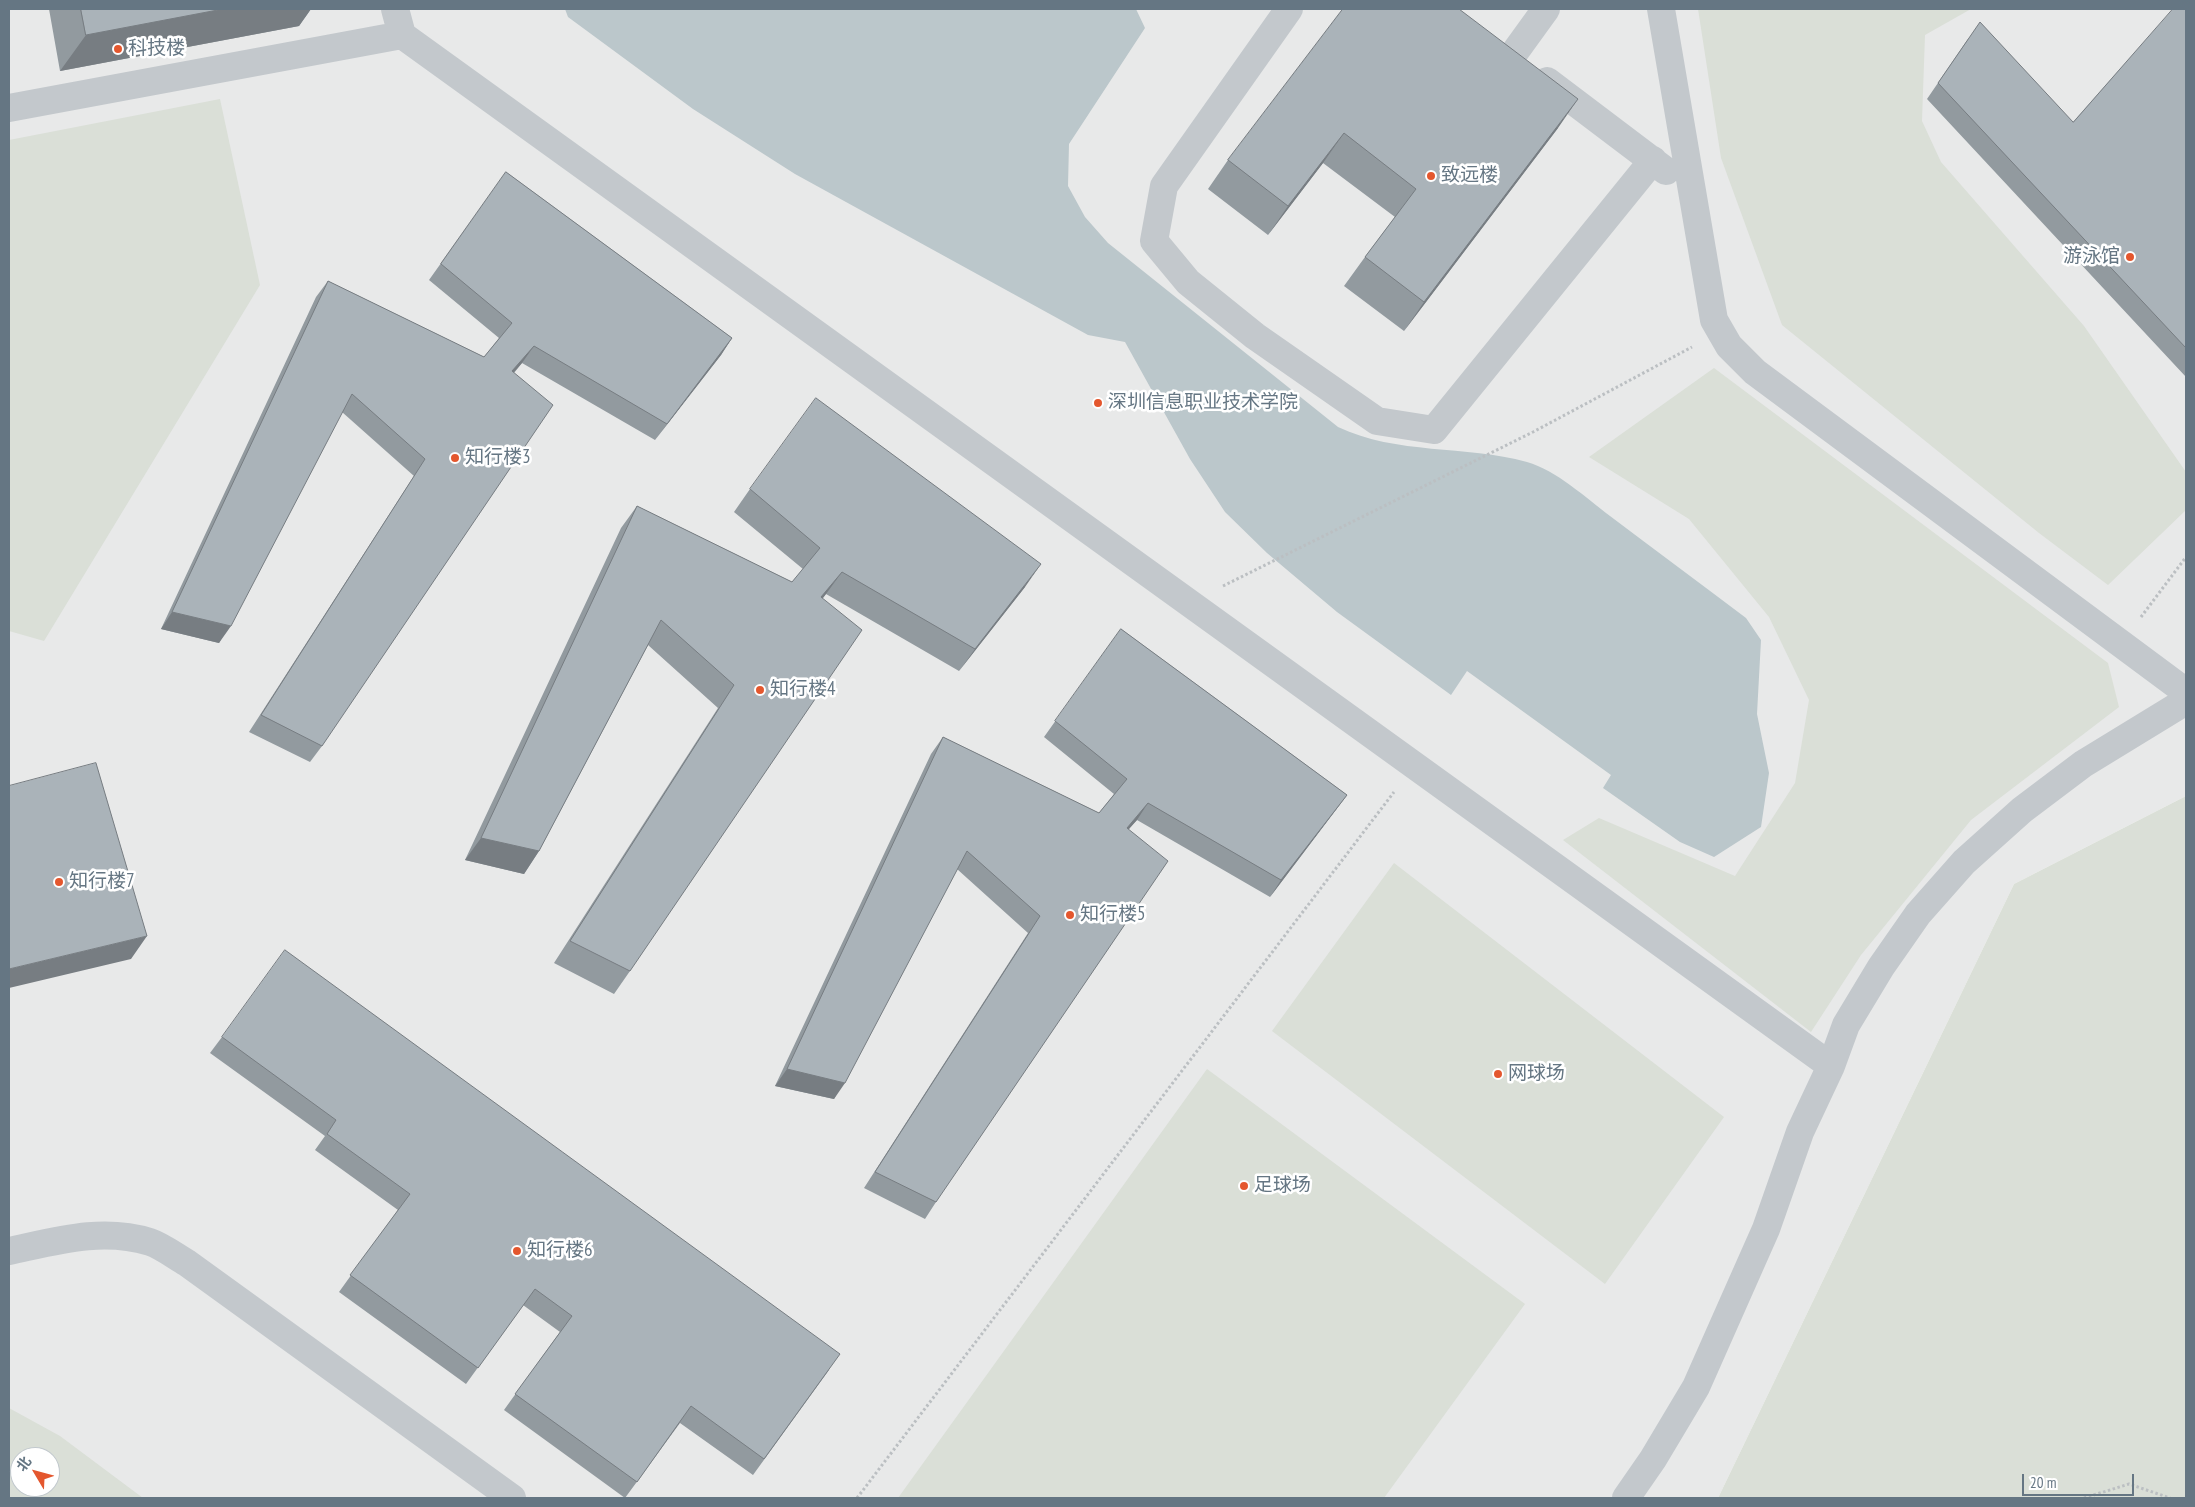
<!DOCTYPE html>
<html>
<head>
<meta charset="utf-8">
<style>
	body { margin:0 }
	#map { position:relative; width:2195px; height:1507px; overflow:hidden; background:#fafaf8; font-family:"PT Sans Narrow","Noto Sans SC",sans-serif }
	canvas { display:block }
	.frame { position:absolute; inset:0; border:10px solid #657683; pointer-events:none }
	.north { position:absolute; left:10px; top:1447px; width:50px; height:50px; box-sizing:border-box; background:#fff; border:1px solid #c1c8cd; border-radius:50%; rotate:307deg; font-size:14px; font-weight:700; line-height:20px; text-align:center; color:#657683 }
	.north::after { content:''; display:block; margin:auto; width:18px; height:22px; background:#e4572e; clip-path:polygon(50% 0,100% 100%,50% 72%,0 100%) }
	.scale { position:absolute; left:2022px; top:1474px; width:112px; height:22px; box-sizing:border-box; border:2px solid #657683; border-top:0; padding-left:6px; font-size:15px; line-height:18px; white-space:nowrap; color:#657683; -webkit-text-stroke:4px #fff; paint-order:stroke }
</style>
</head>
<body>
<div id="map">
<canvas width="2195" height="1507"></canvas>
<div class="frame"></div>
<div class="north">北</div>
<div class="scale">20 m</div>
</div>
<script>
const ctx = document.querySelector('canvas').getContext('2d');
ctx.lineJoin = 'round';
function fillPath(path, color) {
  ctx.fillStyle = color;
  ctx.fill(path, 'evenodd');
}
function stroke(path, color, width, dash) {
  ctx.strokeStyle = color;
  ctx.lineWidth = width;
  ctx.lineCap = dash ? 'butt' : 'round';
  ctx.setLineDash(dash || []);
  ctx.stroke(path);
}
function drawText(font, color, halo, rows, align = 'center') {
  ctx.font = font + ' "PT Sans Narrow","Noto Sans SC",sans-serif';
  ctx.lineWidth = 5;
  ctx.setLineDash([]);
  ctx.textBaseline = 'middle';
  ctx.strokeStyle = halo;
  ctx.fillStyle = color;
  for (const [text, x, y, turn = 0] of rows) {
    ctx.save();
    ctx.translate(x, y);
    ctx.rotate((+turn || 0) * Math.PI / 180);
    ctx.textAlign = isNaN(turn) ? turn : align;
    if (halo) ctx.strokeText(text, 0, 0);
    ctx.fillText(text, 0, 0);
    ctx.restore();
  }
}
fillPath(new Path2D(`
	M9,9h2177v787l-172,88 -296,614h-1709zM20,1457h30v30h-30z`), '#e8e9e9');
fillPath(new Path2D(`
	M1698,9h273l-46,26 -3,86 19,41 143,164 102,146v38l-78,75 -69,-52 -257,-208 -61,-167z
	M220,99l40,186 -216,356 -35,-10v-491z
	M1714,368l394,295 11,44 -148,113 -110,135 -50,77 -248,-192 36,-22 136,58 60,-93 14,-83 -40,-83 -80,-98 -100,-62z
	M2186,796v702h-468l296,-614z
	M1394,863l330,254 -119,167 -333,-253z
	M1207,1069l318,235 -141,194h-486z
	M9,1408l51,28 83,62h-134zM20,1457h30v30h-30z`), '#dadfd7');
fillPath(new Path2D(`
	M565,9h571l9,19 -76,116 -1,42 17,31 23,26 230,184c59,28 127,18 189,35 29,8 59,36 83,54 45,34 91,68 136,102l15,22 -4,74 12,59 -8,54 -47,30 -34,-15 -77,-54 8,-13 -144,-104 -16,24 -114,-83 -70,-59 -42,-41 -35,-53 -65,-117 -37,-7 -293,-161 -102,-65 -125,-92z`), '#bbc7cb');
stroke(new Path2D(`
	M1223,586l310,-154 159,-85
	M2141,617l45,-60
	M857,1498l537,-706
	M2084,1498l45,-14 41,14`), '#bbbfc2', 3, [2.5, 2.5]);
stroke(new Path2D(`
	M395,9l7,26 1429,1031
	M1289,9l-125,177 -10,55 34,41 67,54 122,85 57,9 219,-270
	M1661,9l53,311 15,26 26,26 431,320
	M1512,56l34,-47
	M1547,81l119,90
	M9,108l393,-73
	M9,1251c47,-10 93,-24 141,-9 12,4 25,14 37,21l325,235
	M1626,1498l27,-39 43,-72 70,-158 34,-97 31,-66 15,-41 35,-58 37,-53 46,-52 58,-52 61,-46 103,-63`), '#c3c8cc', 28);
fillPath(new Path2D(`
	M49,9h262l-12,17 -239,45z
	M1343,9l215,119 -154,203 -60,-45 21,-29 30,-40 -72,-54 -55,72 -60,-46 20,-29z
	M2186,9v368l-259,-278 41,-60 105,83z
	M506,172l226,166 -11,17 -66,85 -133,-77 -8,10 -192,373 -12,16 -61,-30 165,-256 -72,-64 -123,231 -58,-14 155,-332 12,-16 156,76 15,-19 -70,-58z
	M750,489l275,98 -66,84 -133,-77 -3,4 -193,373 -16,23 -60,-31 164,-255 -70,-63 -109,206 -15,23 -59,-14 156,-332 16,-22 155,76 11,-13 -69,-57z
	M1121,629l226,166 -12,16 -65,86 -133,-77 -9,9 -192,373 -11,17 -61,-31 164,-255 -71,-64 -123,230 -59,-13 156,-332 12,-17 156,76 15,-19 -70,-57z
	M222,1037l607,333 -76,105 -73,-52 -55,75 -121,-88 56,-78 -37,-27 -57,79 -127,-92 59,-82 -83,-60 10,-14 -115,-83z`), '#929a9f');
fillPath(new Path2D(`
	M223,9h88l-12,17 -239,45 26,-36z
	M1578,99l-20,29 -154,203 20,-29z
	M1344,133l-21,30 -55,72 20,-29z
	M732,338l-11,17 -66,85 12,-16z
	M534,346l-12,17 -22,25 12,-17z
	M1041,564l-16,23 -66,84 16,-22z
	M842,572l-16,22 -21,26 16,-23z
	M172,612l59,14 -12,17 -58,-14z
	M1347,795l-12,16 -65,86 11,-17z
	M1148,803l-11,17 -22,25 12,-17z
	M481,838l58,13 -15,23 -59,-14z
	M147,936l-16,23 -122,29v-19z
	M787,1069l58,14 -11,16 -59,-13z`), '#777d82');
const building = new Path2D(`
	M81,9h142l-137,26z
	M1343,9h116l119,90 -154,203 -59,-45 51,-68 -72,-56 -56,73 -60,-46z
	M2173,9h13v339l-248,-265 42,-61 93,100z
	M506,172l226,166 -65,86 -133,-78 -22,25 41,34 -231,341 -61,-31 164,-256 -73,-65 -121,232 -59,-14 156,-331 156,76 28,-34 -71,-59z
	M816,398l225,166 -66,85 -133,-77 -21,25 41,33 -232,341 -60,-30 164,-256 -73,-65 -122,231 -58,-13 156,-332 155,76 28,-34 -70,-59z
	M1121,629l226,166 -66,85 -133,-77 -21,25 41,33 -232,341 -61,-30 165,-256 -73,-65 -122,232 -58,-14 156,-332 156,76 28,-34 -72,-58z
	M96,763l51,173 -138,33v-183z
	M285,950l555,404 -76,105 -73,-53 -54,76 -122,-88 57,-78 -37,-27 -57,79 -128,-93 60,-81 -83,-60 9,-14 -114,-83z`);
fillPath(building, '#aab3b9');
stroke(building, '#777d82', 1);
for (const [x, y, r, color] of [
	[118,49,5,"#e4572e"],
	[1431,176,5,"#e4572e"],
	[2130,257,5,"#e4572e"],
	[1098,403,5,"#e4572e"],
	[455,458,5,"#e4572e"],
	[760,690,5,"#e4572e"],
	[59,882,5,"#e4572e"],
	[1070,915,5,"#e4572e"],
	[1498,1074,5,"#e4572e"],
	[1244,1186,5,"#e4572e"],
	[517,1251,5,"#e4572e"]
]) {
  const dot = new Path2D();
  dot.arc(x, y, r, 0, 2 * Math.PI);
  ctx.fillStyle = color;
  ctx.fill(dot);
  stroke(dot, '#fff', 2);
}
drawText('19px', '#657683', '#fff', [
	["科技楼",128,49],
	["致远楼",1441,176],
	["游泳馆",2120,257,"right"],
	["深圳信息职业技术学院",1108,403],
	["知行楼3",465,458],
	["知行楼4",770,690],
	["知行楼7",69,882],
	["知行楼5",1080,915],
	["网球场",1508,1074],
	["足球场",1254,1186],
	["知行楼6",527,1251]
], 'left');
</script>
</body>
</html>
